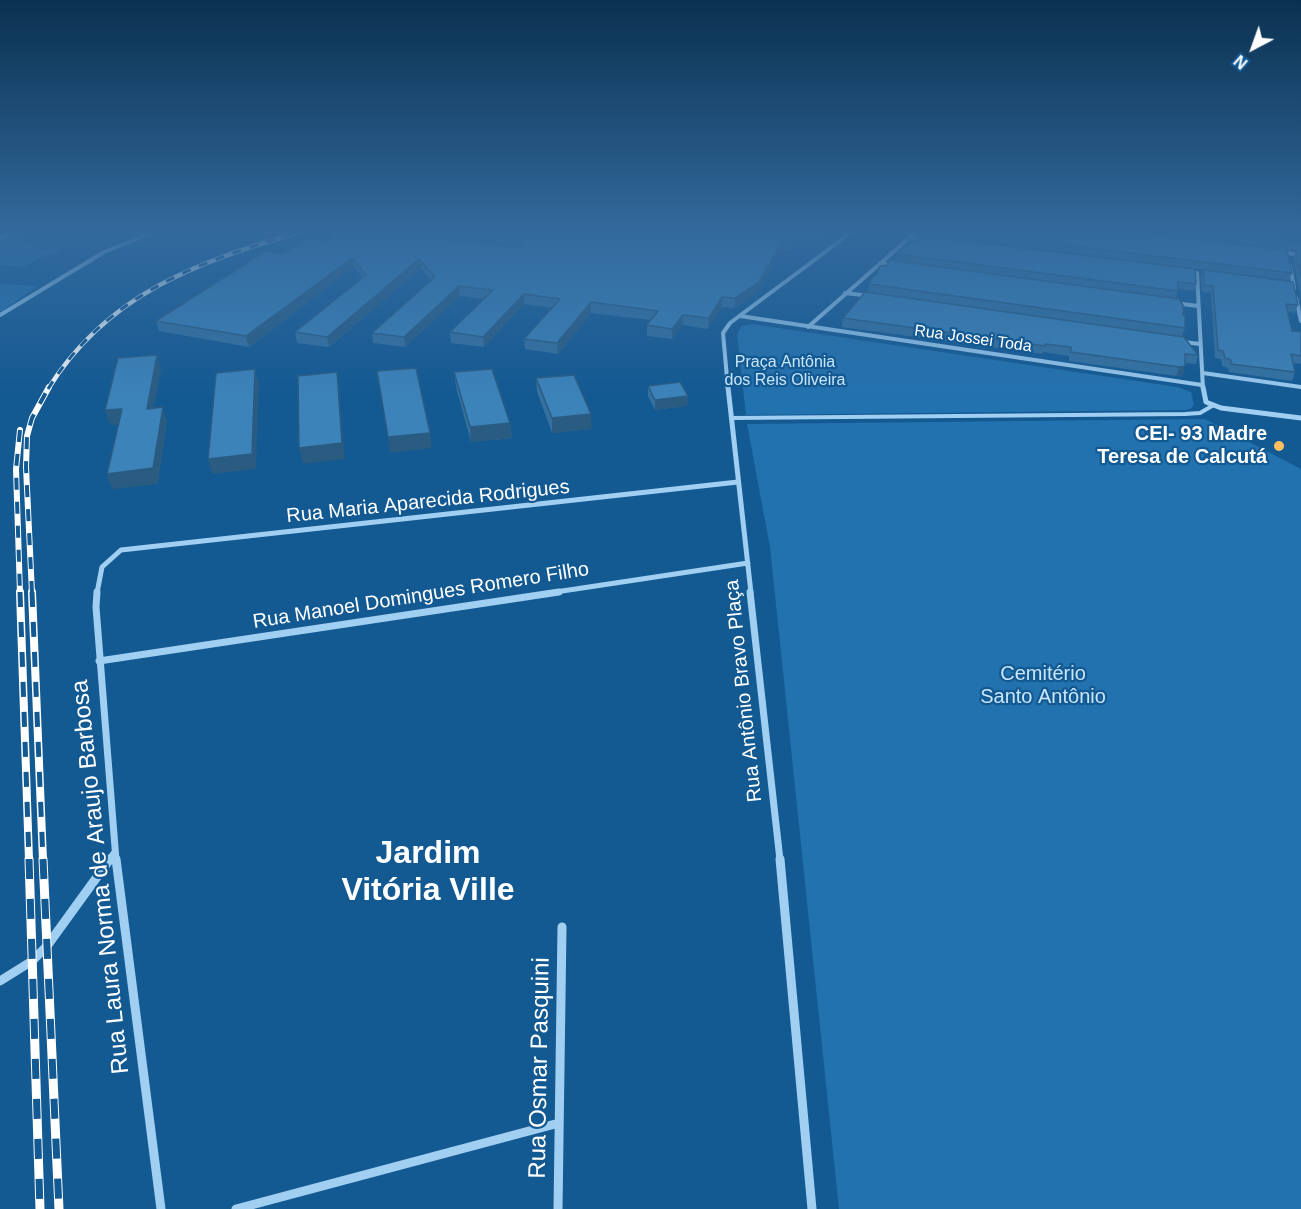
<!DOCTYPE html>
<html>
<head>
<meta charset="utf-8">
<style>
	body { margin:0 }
	#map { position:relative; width:1301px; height:1209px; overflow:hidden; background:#135992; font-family:Helvetica,sans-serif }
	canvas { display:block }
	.north { position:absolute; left:1223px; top:18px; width:60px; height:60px; -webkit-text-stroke:4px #135992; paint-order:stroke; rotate:221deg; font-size:16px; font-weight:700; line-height:24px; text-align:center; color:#fff }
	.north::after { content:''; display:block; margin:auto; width:21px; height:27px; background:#fff; clip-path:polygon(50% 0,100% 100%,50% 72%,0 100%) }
</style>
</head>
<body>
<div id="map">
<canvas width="1301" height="1209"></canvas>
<div class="north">N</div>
</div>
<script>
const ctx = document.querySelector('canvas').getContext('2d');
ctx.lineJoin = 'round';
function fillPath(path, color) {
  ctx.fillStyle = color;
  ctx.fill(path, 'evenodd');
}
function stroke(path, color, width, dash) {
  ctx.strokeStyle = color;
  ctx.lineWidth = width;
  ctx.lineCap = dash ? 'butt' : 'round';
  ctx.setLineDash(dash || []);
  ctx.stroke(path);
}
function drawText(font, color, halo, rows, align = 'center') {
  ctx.font = font + ' Helvetica,sans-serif';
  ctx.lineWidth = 4.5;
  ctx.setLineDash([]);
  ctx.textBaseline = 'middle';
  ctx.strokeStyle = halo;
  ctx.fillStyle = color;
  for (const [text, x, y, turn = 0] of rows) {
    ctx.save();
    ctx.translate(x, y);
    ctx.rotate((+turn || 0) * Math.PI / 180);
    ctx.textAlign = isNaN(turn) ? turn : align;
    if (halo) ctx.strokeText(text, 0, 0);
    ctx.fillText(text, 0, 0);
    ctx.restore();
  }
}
fillPath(new Path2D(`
	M21,232h12l-12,8 22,10 11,-3 9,4 -24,7 -15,9 -24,-2v-22z
	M0,284l38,2 -36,25h-2z
	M752,324l425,63 14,5 3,13 -4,4 -5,1 -439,5 -9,-80 4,-9z
	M1205,419l96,50v740h-462l-69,-662 -23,-123z`), '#2272af');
stroke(new Path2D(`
	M0,238l16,-6`), '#92cbf5', 4);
stroke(new Path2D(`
	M732,418l453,-4 15,-1 12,-7`), '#a0cff2', 4);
stroke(new Path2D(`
	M911,237l15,2
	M1281,252l20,3
	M880,263l14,2
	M1290,266l4,22
	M1197,273l6,116
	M845,293l25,3
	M1296,298l5,23
	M1174,303l24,3
	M0,315l104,-63 51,-20
	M740,316l462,69
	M808,327l108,-95
	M1183,342l17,2
	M1203,373l98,14
	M728,389l-5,-56 7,-10 122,-91`), '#a0cff2', 4);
stroke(new Path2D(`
	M728,387l23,206
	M1203,387l3,15 15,6 80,10
	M97,593l5,-26 19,-17 617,-68
	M549,593l199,-30`), '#a0cff2', 5);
stroke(new Path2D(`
	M97,592l-1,15 20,253
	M750,592l30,268
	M99,661l460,-69
	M109,860l6,-8`), '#a0cff2', 7);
stroke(new Path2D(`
	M116,859l45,350
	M780,859l32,350
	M0,981l32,-20 15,-15 63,-87
	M236,1209l323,-86
	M558,1209l4,-282`), '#a0cff2', 9);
const railFar3 = new Path2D(`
	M48,389c59,-95 149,-127 252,-157`);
const railFar2 = new Path2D(`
	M20,430l-4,39 4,124
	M32,593l-6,-126 1,-31 5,-18 17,-31`);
const railFar1 = new Path2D(`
	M20,592l9,268
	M32,592l11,268`);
const rail = new Path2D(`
	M29,859l11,350
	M43,859l16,350`);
stroke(railFar3, '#fff', 4.5);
stroke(railFar2, '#fff', 6);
stroke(railFar1, '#fff', 8);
stroke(rail, '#fff', 9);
stroke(railFar3, '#135992', 3, [9]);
stroke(railFar2, '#135992', 4, [12]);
stroke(railFar1, '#135992', 5, [15]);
stroke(rail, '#135992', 7, [20]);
fillPath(new Path2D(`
	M340,232h486l-6,8 -23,-1 -6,11h-9l-24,41 -23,17 -13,-1 -14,22 -26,-4 -10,14 -25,-3v-11l4,-5 -60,-7 -33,41 -33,-5 -1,-10 28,-31 -28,-4 -40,43 -33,-4 -1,-11 34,-33 -24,-3 -55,51 -32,-4 -1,-10 59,-53 -10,-12 -92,79 -32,-4 -2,-11 68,-54 -9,-11 -105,80 -90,-16 -3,-10 127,-67 45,-14z
	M930,232h203l159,41 -3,7 -359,-45z
	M1144,232h136l3,8 18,2v9z
	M1296,251h5v48l-8,-41z
	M897,254l299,30 -2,7 -16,-2 -2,9 7,17 2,13 -3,9 16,18 -2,9 -11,-1 -2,12 -7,1 -107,-15v-5l-26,-4 -1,2 -200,-27 1,-9 25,-26 1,-8 18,-19 9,-4z
	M1204,270l94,35 -3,8 -7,-1 4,19 9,1v32l-8,-1 2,9 -3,9 -63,-9 -1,-4 -6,-2 -1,-7 -6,-1 -4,-65 -9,-1 -1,-14z
	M454,372l56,51 2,15 -41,4 -15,-55z
	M536,378l56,51 -40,4 -15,-41z
	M648,386l40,10 -1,10 -32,4 -7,-14z`), '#3471a0');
fillPath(new Path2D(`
	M797,232h1l-1,7 -6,11 1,-9z
	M821,232h5l-6,8z
	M783,240l-1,10 -24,41 -23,17v-10z
	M352,258l2,9 -105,80 -3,-11z
	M419,259l2,9 -92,79 -2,-10z
	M459,286l1,10 -55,51 -1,-10z
	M524,294v10l-40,43 -1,-10z
	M722,297v10l-14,22 1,-11z
	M591,302v11l-33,41 -1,-11z
	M683,315l-1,10 -10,14v-10z
	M157,355l4,14 -10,55 -4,-15z
	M1185,366l-2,9 -7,1 3,-9z
	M255,369l4,15 -3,85 -44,5 -4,-15z
	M337,372l2,15 6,72 -42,5 -4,-16z
	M688,396l-1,10 -32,4v-10z
	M163,407l4,15 -9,62 -46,5 -5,-15z
	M122,409l4,15 -16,1 -5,-15z
	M591,414l1,15 -40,4v-15z
	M510,423l2,15 -41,4 -1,-15z
	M430,433l2,15 -42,5 -2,-16z`), '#2a5c82');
const building = new Path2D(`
	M340,232h40l139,15 3,-4 -3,-3 -69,-8h347l-5,9 -9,-1 -24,42 -24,16 -13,-1 -13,21 -26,-3 -11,14 -25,-4 11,-14 -67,-9 -34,41 -33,-4 36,-40 -36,-5 -41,43 -33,-5 43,-42 -34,-4 -55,51 -32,-4 63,-56 -16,-18 -92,78 -32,-5 71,-57 -14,-17 -106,78 -90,-15 110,-70 17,3 24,-16 21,2z
	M961,232h172l154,18 5,23z
	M1203,232h77l3,8 18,2v2z
	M926,236l269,33 1,15 -18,-2v9l-281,-37 2,-4h3l15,-11z
	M1296,251h5v27z
	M889,260l290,39 4,6v10h2v13l-316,-44 4,-8h3l4,-10 7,-1z
	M1204,270l89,12 5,23 -12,-1 6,27 9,1v24l-10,-2 4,18 -64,-8v-4l-6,-2 -2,-7 -5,-1 -5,-64 -9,-1z
	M865,292l319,45 14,18 -13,-1v12l-6,1 -108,-15v-5l-26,-3v2l-202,-28z
	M157,355l-10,54 16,-2 -10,61 -46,6 15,-65 -17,1 13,-52z
	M416,368l14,65 -42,4 -11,-66z
	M255,369l-3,85 -44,5 8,-86z
	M492,369l18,54 -40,4 -16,-55z
	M337,372l5,71 -43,5 -1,-72z
	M574,375l17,39 -39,4 -16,-40z
	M680,382l8,14 -33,4 -7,-14z`);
fillPath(building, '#3c83ba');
stroke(building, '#2a5c82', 1.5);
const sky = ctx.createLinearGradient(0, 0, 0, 401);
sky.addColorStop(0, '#0a3150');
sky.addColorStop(0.58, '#336a9d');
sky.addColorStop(1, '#336a9d00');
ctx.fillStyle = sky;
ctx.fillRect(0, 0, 1301, 401);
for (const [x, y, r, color] of [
	[1279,446,6,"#ffbf61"]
]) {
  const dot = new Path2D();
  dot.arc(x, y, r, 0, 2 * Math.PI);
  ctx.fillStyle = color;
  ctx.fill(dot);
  stroke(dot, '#135992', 2);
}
drawText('16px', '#fff', '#135992', [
	["Rua Jossei Toda",973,339,8]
]);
drawText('16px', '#c8e6fc', '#135992', [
	["Praça Antônia",785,363],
	["dos Reis Oliveira",785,381]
]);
drawText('bold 20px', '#fff', '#135992', [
	["CEI- 93 Madre",1267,434],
	["Teresa de Calcutá",1267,457]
], 'right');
drawText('20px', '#fff', '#135992', [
	["Rua Maria Aparecida Rodrigues",428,502,-6],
	["Rua Manoel Domingues Romero Filho",421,596,-9],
	["Rua Antônio Bravo Plaça",744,691,-96]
]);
drawText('20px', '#c8e6fc', '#135992', [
	["Cemitério",1043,674],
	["Santo Antônio",1043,697]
]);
drawText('24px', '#fff', '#135992', [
	["Rua Laura Norma de Araujo Barbosa",101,877,-96],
	["Rua Osmar Pasquini",540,1068,-89]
]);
drawText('bold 32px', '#fff', '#135992', [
	["Jardim",428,854],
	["Vitória Ville",428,891]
]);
</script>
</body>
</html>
